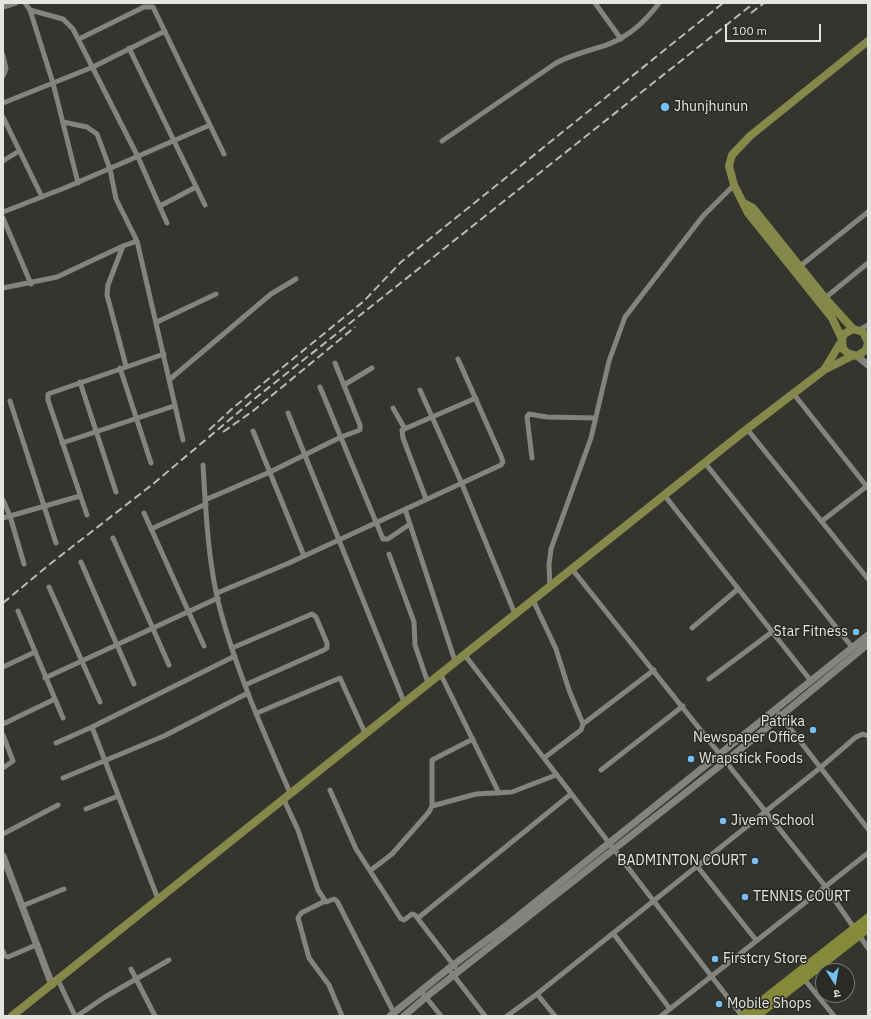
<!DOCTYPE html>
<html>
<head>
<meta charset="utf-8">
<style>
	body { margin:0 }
	#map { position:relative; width:871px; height:1019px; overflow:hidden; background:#353530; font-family:"IBM Plex Sans","Noto Sans Devanagari",sans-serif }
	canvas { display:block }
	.frame { position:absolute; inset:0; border:4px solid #e4e4e1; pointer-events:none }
	.north { position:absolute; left:815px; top:963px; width:40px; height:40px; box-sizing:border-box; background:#2b2b26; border:1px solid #757571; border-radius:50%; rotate:169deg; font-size:11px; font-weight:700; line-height:16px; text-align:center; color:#e4e4e1 }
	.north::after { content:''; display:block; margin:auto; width:14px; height:18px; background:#75c0f6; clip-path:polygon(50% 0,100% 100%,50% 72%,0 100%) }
	.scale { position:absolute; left:725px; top:24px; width:96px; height:18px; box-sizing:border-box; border:2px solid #e4e4e1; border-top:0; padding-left:5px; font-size:12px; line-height:14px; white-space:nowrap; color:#e4e4e1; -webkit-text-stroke:3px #2b2b26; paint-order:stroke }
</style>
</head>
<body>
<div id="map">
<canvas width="871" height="1019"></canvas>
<div class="frame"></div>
<div class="north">उ</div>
<div class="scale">100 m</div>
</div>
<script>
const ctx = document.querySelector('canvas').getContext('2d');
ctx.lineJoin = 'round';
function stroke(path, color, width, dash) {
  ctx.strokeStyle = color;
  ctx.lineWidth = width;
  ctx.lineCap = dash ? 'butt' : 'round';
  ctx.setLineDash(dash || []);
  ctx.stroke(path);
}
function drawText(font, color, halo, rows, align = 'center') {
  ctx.font = font + ' "IBM Plex Sans",sans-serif';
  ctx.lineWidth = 3;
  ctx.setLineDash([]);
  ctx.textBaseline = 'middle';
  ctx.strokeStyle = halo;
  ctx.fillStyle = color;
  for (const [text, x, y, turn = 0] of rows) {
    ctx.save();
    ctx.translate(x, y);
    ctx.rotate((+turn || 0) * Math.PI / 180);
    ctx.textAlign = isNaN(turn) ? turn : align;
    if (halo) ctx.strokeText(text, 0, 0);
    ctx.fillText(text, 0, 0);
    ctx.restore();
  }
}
stroke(new Path2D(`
	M25,3l5,7 23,73 25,100
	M595,3l26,36
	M3,7l13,-4
	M30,10l33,9 10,10 65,128 29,66
	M79,39l65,-32h9l71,147
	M129,48l76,157
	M3,55l3,14 -3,7
	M3,103l90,-36 72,-36
	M3,117l39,80
	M63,122l24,5 10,7 13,35 6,30 21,42 46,199
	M442,141l114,-78c13,-7 27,-11 41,-15 27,-7 46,-23 62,-45
	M3,161l16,-10
	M160,206l36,-19
	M3,212l64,-25 143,-62
	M3,218l28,66
	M123,246l-15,39 -1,10 19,71
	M799,267l69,-55
	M3,288l54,-11 66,-31 14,-5
	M825,298l43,-35
	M157,322l59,-28
	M859,330l9,-5
	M120,368l31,95
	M169,380l102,-86 25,-15
	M80,382l36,110
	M344,385l28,-17
	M320,387l63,152h5l22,-15
	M420,390l42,94 53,130
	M793,393l75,95
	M10,401l46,142
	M393,408l12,21
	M288,413l116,289
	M747,429l121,150
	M253,431l51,125
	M62,443l112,-37
	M532,458l-5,-41 2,-3 18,3 49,1
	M705,463l147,184
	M203,465c3,48 5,98 17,144 17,64 44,124 70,184
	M665,496l146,185
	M426,499l-23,-61 -1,-8 74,-32
	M3,500l7,16 14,48
	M205,500l65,-28 71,-35 19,-7v-5l-25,-62
	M405,509l50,152
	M144,513l60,133
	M87,515l-39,-115v-6l116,-40
	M3,518l77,-22
	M822,521l45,-35
	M151,529l55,-25
	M113,538l56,127
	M389,554l25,68 1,23 13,38
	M81,562l53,122
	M572,569l253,317 43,62
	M49,587l51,115
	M550,588l-1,-23 2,-16 40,-111 18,-77 16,-44 78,-101 31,-31
	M217,593l72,-30 212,-98 2,-3 -2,-6 -43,-97
	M533,600l23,49 13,41 14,34 -2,6 -37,28
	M18,611l45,107
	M692,628l46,-39
	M232,648l80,-34 4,3 11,26v5l-3,2 -79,35
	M464,654l278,362
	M3,667l32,-15
	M440,673l59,120
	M45,678l173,-80
	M709,679l63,-47
	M257,713l83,-35 25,55
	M779,714l89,115
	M3,724l52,-25
	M583,724l71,-54
	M92,727l66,172
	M3,735l10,26 -10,7
	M56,743l36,-16 143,-71
	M601,770l82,-64
	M63,778l101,-42 84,-43
	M330,790l26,59 45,70 3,1 8,-6 3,1 40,52
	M283,798l15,32 20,60 8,12 8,-3 3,2 57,112
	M432,806l44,-12 36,-2 44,-17
	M86,809l32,-13
	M3,834l55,-29
	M697,866l59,74
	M371,870l21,-16 37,-42 3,-6v-46l41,-21
	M325,901l-24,12 -3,5 11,40 20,27 13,31
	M22,906l42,-17
	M418,918l153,-124
	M613,933l57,76
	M3,951l2,5 3,1 28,-12
	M448,968l37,48
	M131,969l24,47
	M804,979l30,37
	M58,980l17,36
	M421,991l20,25
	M537,994l283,-226 36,-31 7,-3 5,2
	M77,1016l28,-19 64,-37
	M507,1016l30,-22 18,22
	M661,1016l207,-163`), '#83847d', 5);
stroke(new Path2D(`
	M857,356l11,9
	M3,856l49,129
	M390,1016l63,-51 54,-40 361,-290
	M404,1016l22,-19 300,-236 142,-117`), '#83847d', 7);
stroke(new Path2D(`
	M868,41l-118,95 -18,19 -3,11 5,19 14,28 84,105 10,21 1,10 6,5 8,2 9,-6 2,-7
	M744,203l9,5 72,90 28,31
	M842,339l2,-5 9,-5 10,3 5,10
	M824,370l17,-28
	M12,1016l735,-587 77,-59 28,-14`), '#84894a', 8);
stroke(new Path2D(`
	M743,1016l125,-98
	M756,1016l112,-88`), '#848a39', 9);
stroke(new Path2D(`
	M751,13l13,-10
	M209,430l25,-23 130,-106 37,-39 322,-259
	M223,432l30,-21 102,-84
	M3,603l47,-39 103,-80 100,-84 501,-397`), '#b9b9b6', 2, [8, 4]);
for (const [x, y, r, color] of [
	[665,107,5,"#75c0f6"],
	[856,632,4,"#75c0f6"],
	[813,730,4,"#75c0f6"],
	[691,759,4,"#75c0f6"],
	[723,821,4,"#75c0f6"],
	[755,861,4,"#75c0f6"],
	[745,897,4,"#75c0f6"],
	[715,959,4,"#75c0f6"],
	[719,1004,4,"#75c0f6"]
]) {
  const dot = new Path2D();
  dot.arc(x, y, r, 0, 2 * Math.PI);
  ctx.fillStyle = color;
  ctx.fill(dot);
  stroke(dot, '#2b2b26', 1.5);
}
drawText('14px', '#e4e4e1', '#2b2b26', [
	["Jhunjhunun",674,107],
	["Star Fitness",848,632,"right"],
	["Patrika",805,722,"right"],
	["Newspaper Office",805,738,"right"],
	["Wrapstick Foods",699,759],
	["Jivem School",731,821],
	["BADMINTON COURT",747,861,"right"],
	["TENNIS COURT",753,897],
	["Firstcry Store",723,959],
	["Mobile Shops",727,1004]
], 'left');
</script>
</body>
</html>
